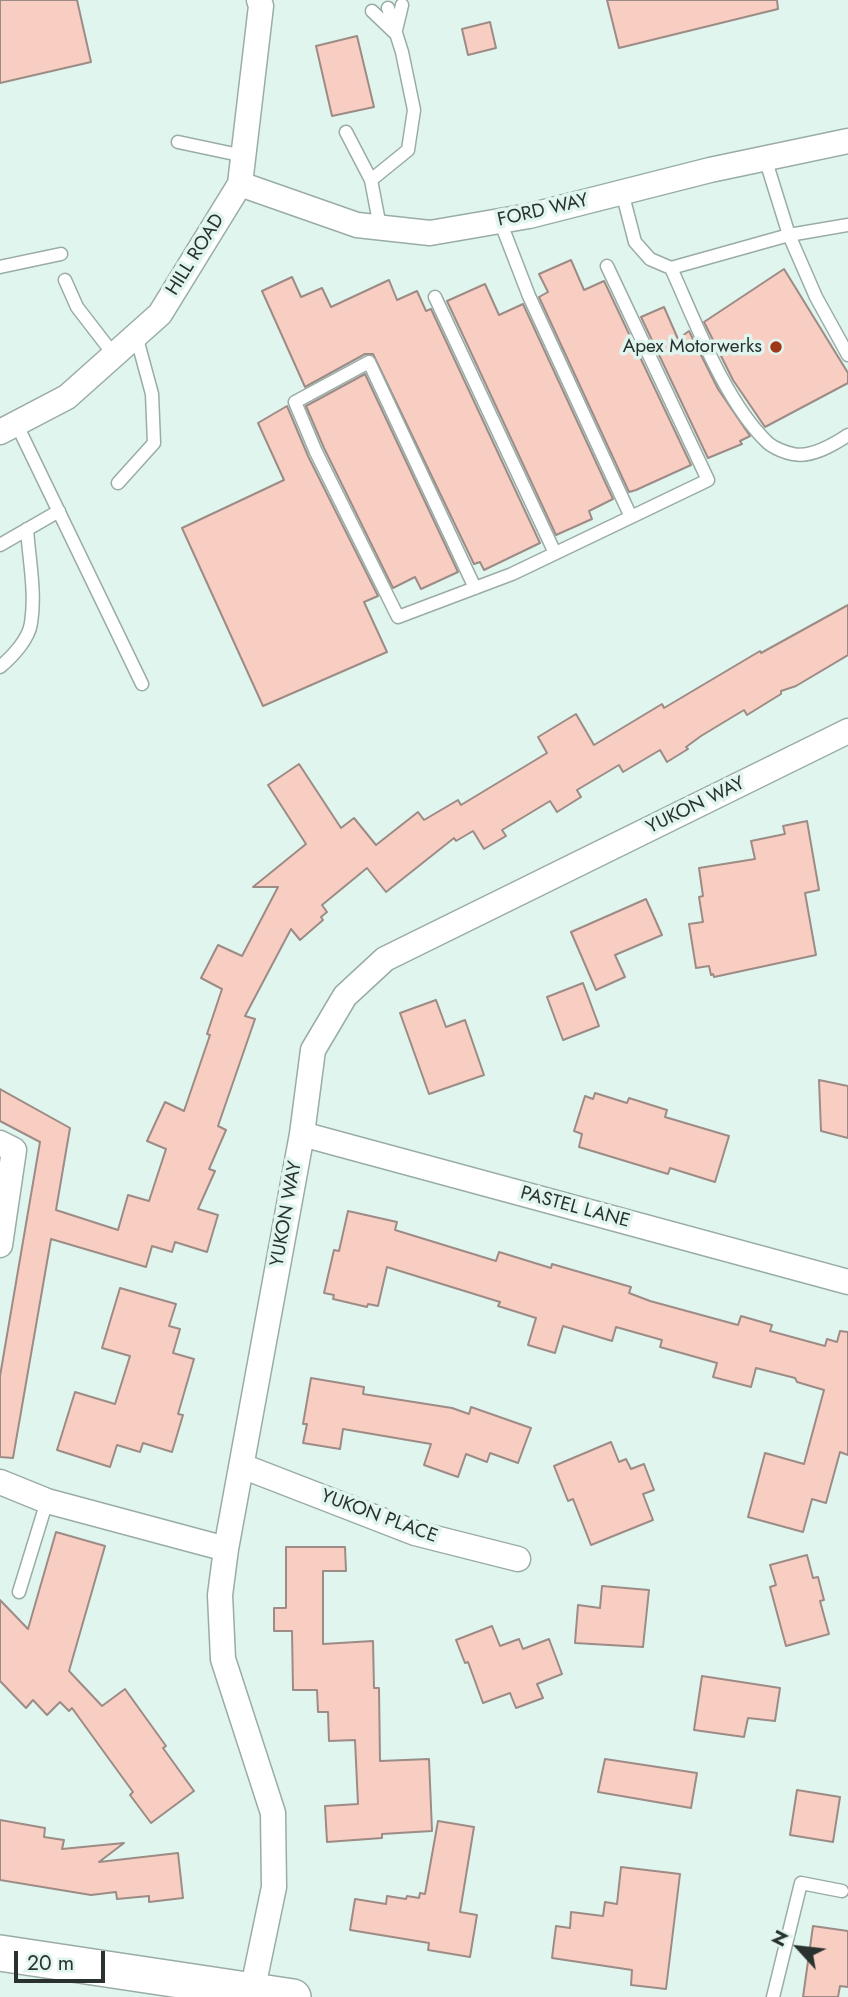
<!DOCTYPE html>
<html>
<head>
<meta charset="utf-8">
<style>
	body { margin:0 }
	#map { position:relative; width:848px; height:1997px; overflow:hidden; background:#e1f5ef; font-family:Jost,sans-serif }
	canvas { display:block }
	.north { position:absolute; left:764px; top:1913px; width:70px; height:70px; -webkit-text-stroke:5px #e1f5ef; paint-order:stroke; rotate:297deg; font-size:19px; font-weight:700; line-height:28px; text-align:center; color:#2a322f }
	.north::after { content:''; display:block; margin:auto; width:24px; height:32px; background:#2a322f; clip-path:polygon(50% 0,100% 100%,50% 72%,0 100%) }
	.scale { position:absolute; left:14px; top:1951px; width:91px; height:32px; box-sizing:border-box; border:4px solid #2a322f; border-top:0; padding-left:9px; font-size:21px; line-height:24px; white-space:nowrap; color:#2a322f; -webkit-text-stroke:5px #e1f5ef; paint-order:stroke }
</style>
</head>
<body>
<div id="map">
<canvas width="848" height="1997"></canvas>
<div class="north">N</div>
<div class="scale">20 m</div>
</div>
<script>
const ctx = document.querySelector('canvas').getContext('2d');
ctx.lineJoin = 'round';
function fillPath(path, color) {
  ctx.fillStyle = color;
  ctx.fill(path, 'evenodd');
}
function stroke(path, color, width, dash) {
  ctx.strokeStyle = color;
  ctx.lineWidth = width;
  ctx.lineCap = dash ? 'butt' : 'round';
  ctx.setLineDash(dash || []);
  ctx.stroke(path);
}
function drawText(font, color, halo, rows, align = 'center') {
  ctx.font = font + ' Jost,sans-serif';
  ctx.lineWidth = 7;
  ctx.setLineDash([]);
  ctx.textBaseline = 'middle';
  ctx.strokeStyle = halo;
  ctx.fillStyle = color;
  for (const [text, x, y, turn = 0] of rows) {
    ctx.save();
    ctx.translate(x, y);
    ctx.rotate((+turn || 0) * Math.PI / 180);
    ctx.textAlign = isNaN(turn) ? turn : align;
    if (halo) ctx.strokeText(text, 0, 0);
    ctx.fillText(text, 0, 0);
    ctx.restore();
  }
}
const building = new Path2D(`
	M0,0h77l14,62 -91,21z
	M607,0h170l1,9 -159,39z
	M490,22l6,26 -28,7 -6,-26z
	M357,36l17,71 -42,9 -16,-70z
	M571,260l13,30 20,-9 87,184 -55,25 -7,2 -90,-195 9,-5 -9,-18z
	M784,269l64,104v10l-83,44 -32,-47 -29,-58z
	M292,277l9,20 21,-9 9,19 58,-27 8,20 20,-9 9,20 5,-2 109,234 -56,27 -4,-8 -6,2 -101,-210h-8l-60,33 -43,-96z
	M485,284l14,31 24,-11 90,195 -24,12 3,8 -36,16 -109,-234z
	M664,307l14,32 11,-8 29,58 32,47 -10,5 2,3 -34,14 -67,-141z
	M365,374l93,198 -37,17 -6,-12 -22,11 -69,-140 -18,-42z
	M287,406l21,50 70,140 -14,6 23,50 -124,54 -81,-178 102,-48 -26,-57z
	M848,605v50l-52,31 -15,5v3l-34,21 -3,-5 -43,26 -15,11 2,2 -21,13 -7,-12 -37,22 -4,-7 -42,25 4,7 -24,15 -7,-11 -48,29 4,6 -22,13 -11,-18 -17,10 -2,-3 -68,54 -19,-24 -45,37 5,7 -6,5 2,3 -23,20 -9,-11 -46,87 10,3 -37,107 8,4 -17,39 6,2 -17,38 20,6 -11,37 -32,-10 -3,10 -20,-6 -6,21 -95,-28 -38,219 -13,-1v-81l40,-234 -40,-21v-32l70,39 -14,82 62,20 10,-35 21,6 17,-52 -19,-8 18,-39 19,9 26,-76 -3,-1 15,-45 -21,-11 17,-33 24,11 36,-69h-25l53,-43 -38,-59 31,-21 42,64 13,-10 22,27 42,-33 6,8 34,-20 3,5 86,-52 -9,-16 38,-23 18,31 68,-41 2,4 96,-57 1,2z
	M807,821l12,69 -14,3 11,62 -102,22 -1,-3 -2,1 -2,-9 -13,2 -7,-44 14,-2 -4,-25 4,-1 -4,-28 56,-9 -4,-18 34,-7 -2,-8z
	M646,899l16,36 -47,20 10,22 -29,13 -25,-58z
	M583,983l16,43 -36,14 -16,-43z
	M436,1000l10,27 19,-7 19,55 -55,19 -29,-81z
	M819,1080l29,6v52l-27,-7z
	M595,1093l32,10 2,-5 38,12 -2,7 64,19 -14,46 -45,-14 -2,6 -89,-27 3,-13 -8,-3 11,-35 8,3z
	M348,1211l49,11 -2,8 101,31 3,-9 52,16 1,-4 79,23 -2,6 21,8 88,24 3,-9 31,9 -2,6 55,15 2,-7 10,3 3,-11 8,1v123l-8,-3 -14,51 -14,-4 -9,33 -55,-15 17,-64 39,11 20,-74 -27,-8 -2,-4 -39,-10 -5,19 -38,-10 4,-14 -57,-16 2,-7 -46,-13 -4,14 -49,-15 -8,27 -27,-8 8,-27 -38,-12 2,-4 -113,-35 -9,39 -10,-2 -1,3 -34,-8 1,-4 -10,-2 10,-43 5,1z
	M120,1288l56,16 -7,22 11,3 -7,24 21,6 -16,55 5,1 -11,37 -29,-9 -3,9 -23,-7 -7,22 -53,-17 18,-58 40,12 15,-48 -28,-8z
	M311,1378l53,9 -1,7 89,14 17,6 2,-7 60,21 -13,35 -28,-10 -3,9 -21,-8 -8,23 -34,-12 7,-21 -88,-15 -3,20 -37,-6 4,-19h-4z
	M611,1442l8,20 7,-3 5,10 13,-5 10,26 -11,4 10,26 -62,25 -18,-46 -5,2 -14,-35z
	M56,1532l49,14 -36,125 33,35 23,-17 41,57 -3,2 31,43 -43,32 -21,-28 3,-3 -61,-84 -3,3 -9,-9 -13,13 -14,-15 -7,8 -26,-27v-81l28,29z
	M286,1547h59l1,24h-23v73l50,-3 1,47h5l1,73 49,-2 3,72 -50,3v4l-55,4 -2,-36 33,-2 -3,-64 -26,1 -1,-29h-10l-1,-22h-24l-1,-59h-18v-23h12z
	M807,1555l6,23 5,-1 6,23 -4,1 9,33 -43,12 -16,-59 6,-2 -6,-20z
	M602,1586l47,4 -6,57 -68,-4 3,-38 22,3z
	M492,1626l8,20 19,-7 4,10 26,-10 13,35 -25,10 6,14 -27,10 -6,-15 -27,10 -15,-41 -3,1 -9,-23z
	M702,1676l78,12 -5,33 -27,-3 -4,19 -50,-7z
	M605,1759l92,14 -6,35 -93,-16z
	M797,1790l43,7 -7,45 -43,-7z
	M0,1820l45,8 -1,9 20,3 -2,9 62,-6 -25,19 79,-9 5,45 -34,4v-6l-32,3 -1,-7 -25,3 -91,-15z
	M438,1821l36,6 -14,85 17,3 -7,42 -42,-7 1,-7 -79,-13 5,-31 31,5 1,-8 19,3 1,-3 12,2 1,-5 5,1z
	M621,1867l59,7 -14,115 -35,-4 1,-15 -80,-12 4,-32 14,2 1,-16 32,4 2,-14 12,2z
	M813,1926l35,5v56l-8,-1 -2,11h-35z`);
fillPath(building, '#f8cec2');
stroke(building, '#9d8b86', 2);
const service = new Path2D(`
	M372,11l23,22
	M396,30l6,-25
	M346,132l25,48 9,47
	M178,142l66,14
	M765,158l24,77 27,62 32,58
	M371,180l37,-30 6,-40 -12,-58 -14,-44
	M622,192l13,50 15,17 21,9 118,-33 59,-10
	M607,266l101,214 -77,37
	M0,267l61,-13
	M671,268c25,55 54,134 97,175 6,5 18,10 25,11 18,4 40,-9 55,-19
	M65,280l12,27 37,48
	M435,297l120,256
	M16,423l126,261
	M118,483l36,-40 -2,-49 -16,-59
	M0,545l59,-34
	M475,588l-106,-226 -74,40 21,50 82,165 114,-43 119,-57 -102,-221 -29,-75
	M0,667c12,-10 29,-28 31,-44 5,-30 -2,-64 -4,-94
	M19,1592l28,-91
	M773,1997l28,-114 41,8`);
const minor = new Path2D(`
	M240,184l117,41 73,8 99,-17 181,-46 138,-29
	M0,432l67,-35 93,-83 80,-130 21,-178 -2,-6
	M302,1134l546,148
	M0,1143l14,7 -14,95
	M242,1466l173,67 103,26
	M0,1482l47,19 179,48
	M251,1997l23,-110 -1,-74 -50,-154 -3,-64 6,-46 76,-415 11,-84 32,-54 40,-37 463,-228`);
const secondary = new Path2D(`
	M0,1953l293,44`);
stroke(service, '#99aca7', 15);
stroke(minor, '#99aca7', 27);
stroke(secondary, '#99aca7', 38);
stroke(service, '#fff', 12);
stroke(minor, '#fff', 24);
stroke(secondary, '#fff', 35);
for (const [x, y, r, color] of [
	[776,347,7,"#9f3718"]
]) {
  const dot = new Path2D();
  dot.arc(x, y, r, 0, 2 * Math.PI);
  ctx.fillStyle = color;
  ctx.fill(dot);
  stroke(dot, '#e1f5ef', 2.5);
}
drawText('19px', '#2a322f', '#e1f5ef', [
	["FORD WAY",543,211,-13],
	["HILL ROAD",196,255,-58],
	["YUKON WAY",696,806,-26],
	["PASTEL LANE",575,1208,15],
	["YUKON WAY",287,1214,-80],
	["YUKON PLACE",379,1517,20]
]);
drawText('19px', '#2a322f', '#e1f5ef', [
	["Apex Motorwerks",762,347]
], 'right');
</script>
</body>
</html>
